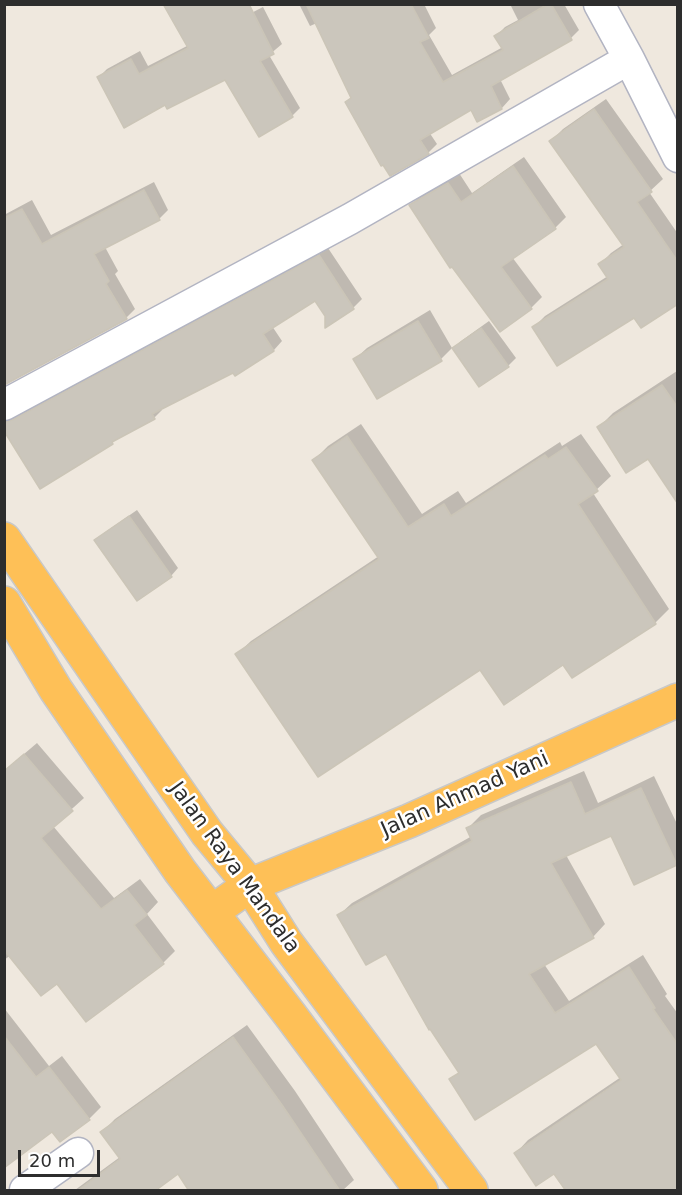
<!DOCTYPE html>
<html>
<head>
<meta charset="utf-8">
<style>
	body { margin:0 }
	#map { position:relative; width:682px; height:1195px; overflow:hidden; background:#efe8de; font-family:"DejaVu Sans",sans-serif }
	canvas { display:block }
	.frame { position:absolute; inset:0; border:6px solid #2d2d2d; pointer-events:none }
	.scale { position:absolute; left:18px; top:1150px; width:82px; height:27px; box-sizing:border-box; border:3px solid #2d2d2d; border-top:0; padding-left:8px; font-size:18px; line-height:21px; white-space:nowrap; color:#2d2d2d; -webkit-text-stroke:4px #fff; paint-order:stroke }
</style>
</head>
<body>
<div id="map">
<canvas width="682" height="1195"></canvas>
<div class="frame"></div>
<div class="scale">20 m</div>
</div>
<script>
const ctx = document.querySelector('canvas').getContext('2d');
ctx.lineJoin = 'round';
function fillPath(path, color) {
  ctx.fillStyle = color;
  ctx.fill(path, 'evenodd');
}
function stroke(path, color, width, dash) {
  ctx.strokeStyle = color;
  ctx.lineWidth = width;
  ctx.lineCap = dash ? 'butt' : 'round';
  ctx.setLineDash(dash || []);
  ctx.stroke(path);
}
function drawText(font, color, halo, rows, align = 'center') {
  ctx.font = font + ' "DejaVu Sans",sans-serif';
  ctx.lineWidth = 5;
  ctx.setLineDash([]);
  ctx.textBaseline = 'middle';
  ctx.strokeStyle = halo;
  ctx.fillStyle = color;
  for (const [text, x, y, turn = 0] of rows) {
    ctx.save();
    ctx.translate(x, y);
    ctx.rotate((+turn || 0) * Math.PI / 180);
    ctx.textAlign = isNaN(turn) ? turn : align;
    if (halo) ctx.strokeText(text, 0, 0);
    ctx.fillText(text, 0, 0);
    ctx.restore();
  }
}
fillPath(new Path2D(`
	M299,4h125l12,24 -7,7 23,40 51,-28 -7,-11 9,-9 13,-7 -8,-16h54l15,26 -8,8 -71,41 10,20 -8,9 -24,12 -7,-12 -42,24 8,12 -9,9 -38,21 -43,-72 5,-5 -35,-74 -7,3z
	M263,7l19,37 -13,11 31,53 -8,8 -67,-38 -59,25 -67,-26 8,-8 33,-18 8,15z
	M606,99l57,80 -14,13 29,42v68l-44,14 -100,11 11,-11 63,-40 -8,-12 11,-11 13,-9 -73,-103 12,-12z
	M524,157l42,60 -11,11 -43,29 30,40 -11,11 -120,-103 10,-10 38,-22 13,20z
	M154,182l14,28 -9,9 -54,28 13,24 -3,3 20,35 -9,9 -122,65v-168l28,-15 19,35z
	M328,248l34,51 -9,9 -27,18v-10l-11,-17 -43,27 10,15 -8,9 -38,24 -2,-3 -73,37 1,2 -8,8 -37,20 -5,5 -108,-15v-11z
	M430,310l22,38 -11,11h-86l12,-11z
	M489,321l27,37 -8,8 -54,-18 7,-7z
	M677,371l1,130 -30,-44 -49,-30 14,-14z
	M361,424l61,90 36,-23 8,12 94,-61 2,4 19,-12 30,42 -18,17 76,116 -14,14 -82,53 -9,-13 -84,5 -243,-14 14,-13 128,-85 -65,-96 14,-14z
	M137,510l41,58 -7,8 -75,-35 8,-8z
	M37,743l47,55 -31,28 61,72 26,-19 18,23 -11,12 28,37 -12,12 -106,19 -46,-27 -7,5v-189z
	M584,771l14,32 56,-27 24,50v36l-43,21 -23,-48 -46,20 39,69 -12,13 -49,27 25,37 74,-46 24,39 -2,2 13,18v176l-162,-37 12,-13 93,-63 -24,-35 -146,37 9,-8 -73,-119 -48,-37 13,-12 120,-67 -4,-8 13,-13z
	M4,1008l45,58 13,-10 39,51 -12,12 -36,11 -49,37z
	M247,1025l48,66 59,89 -11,10h-152l-12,-18 -26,18h-78l45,-33 -18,-25 13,-13z`), '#0003');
const building = new Path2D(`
	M163,4h86l25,50 -14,7 33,56 -34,20 -34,-57 -58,29 -2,-4 -41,23 -27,-51 34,-18 8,15 49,-26z
	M306,4h105l18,34 -9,4 23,40 60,-32 -9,-14 54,-32h3l21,36 -81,46 11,23 -25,13 -6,-12 -51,30 9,14 -39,22 -7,-11 -2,1 -36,-64 6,-4z
	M594,109l58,83 -15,10 41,60v42l-37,24 -7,-10 -77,48 -25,-39 76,-48 -10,-15 26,-17 -75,-106z
	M513,166l43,63 -55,38 31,42 -32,23 -48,-65 -2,1 -41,-63 39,-22 13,19z
	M144,190l16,30 -66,34 15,27 -3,3 21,35 -123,66v-167l18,-9 20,35z
	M319,255l35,54 -29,19v-12l-10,-15 -52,33 11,17 -39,25 -2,-3 -81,41 3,5 -43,23 1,2 -73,45 -36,-58v-9l8,-2z
	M418,321l24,40 -65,38 -24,-40z
	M481,328l28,39 -30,20 -27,-39z
	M662,385l16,23v96l-30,-45 -22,14 -29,-46z
	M347,436l61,91 36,-23 7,12 94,-61 3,4 18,-12 32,44 -20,13 78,120 -84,54 -9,-13 -59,40 -24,-35 -162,107 -83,-123 144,-95 -67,-99z
	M129,516l43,61 -35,24 -43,-61z
	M24,754l49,57 -32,27 60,71 26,-19 20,25 -13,10 30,39 -78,58 -29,-38 -16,12 -37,-46v-179z
	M571,782l14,32 56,-26 36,77 -43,20 -23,-49 -60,27 43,75 -65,36 26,39 74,-46 26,41 -2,1 25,36v146h-112l-12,-17 -18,12 -22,-33 107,-73 -25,-36 -121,76 -26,-41 10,-6 -29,-44 -1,1 -43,-76 -20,11 -29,-50 135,-74 -6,-13z
	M4,1036l32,41 13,-10 41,53 -30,22 -8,-10 -48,36z
	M233,1037l49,68 58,86h-151l-11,-17 -23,17h-78l43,-32 -20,-27z`);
fillPath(building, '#cbc6bc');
stroke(building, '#cbc5b7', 1.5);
const minor = new Path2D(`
	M599,4l30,55 49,98
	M4,405l346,-186 279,-160
	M25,1190l53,-37`);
const trunk = new Path2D(`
	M4,539l203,294 43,52 36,57 185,248
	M4,603l52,87 124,181 111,145 130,174
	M212,912l38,-27 159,-64 269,-121`);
stroke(minor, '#b2b4c2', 33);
stroke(trunk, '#c8c8c8', 36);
stroke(minor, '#fff', 30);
stroke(trunk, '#fec057', 33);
drawText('21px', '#2d2d2d', '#fff', [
	["Jalan Ahmad Yani",465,795,-24],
	["Jalan Raya Mandala",234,868,54]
]);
</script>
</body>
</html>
